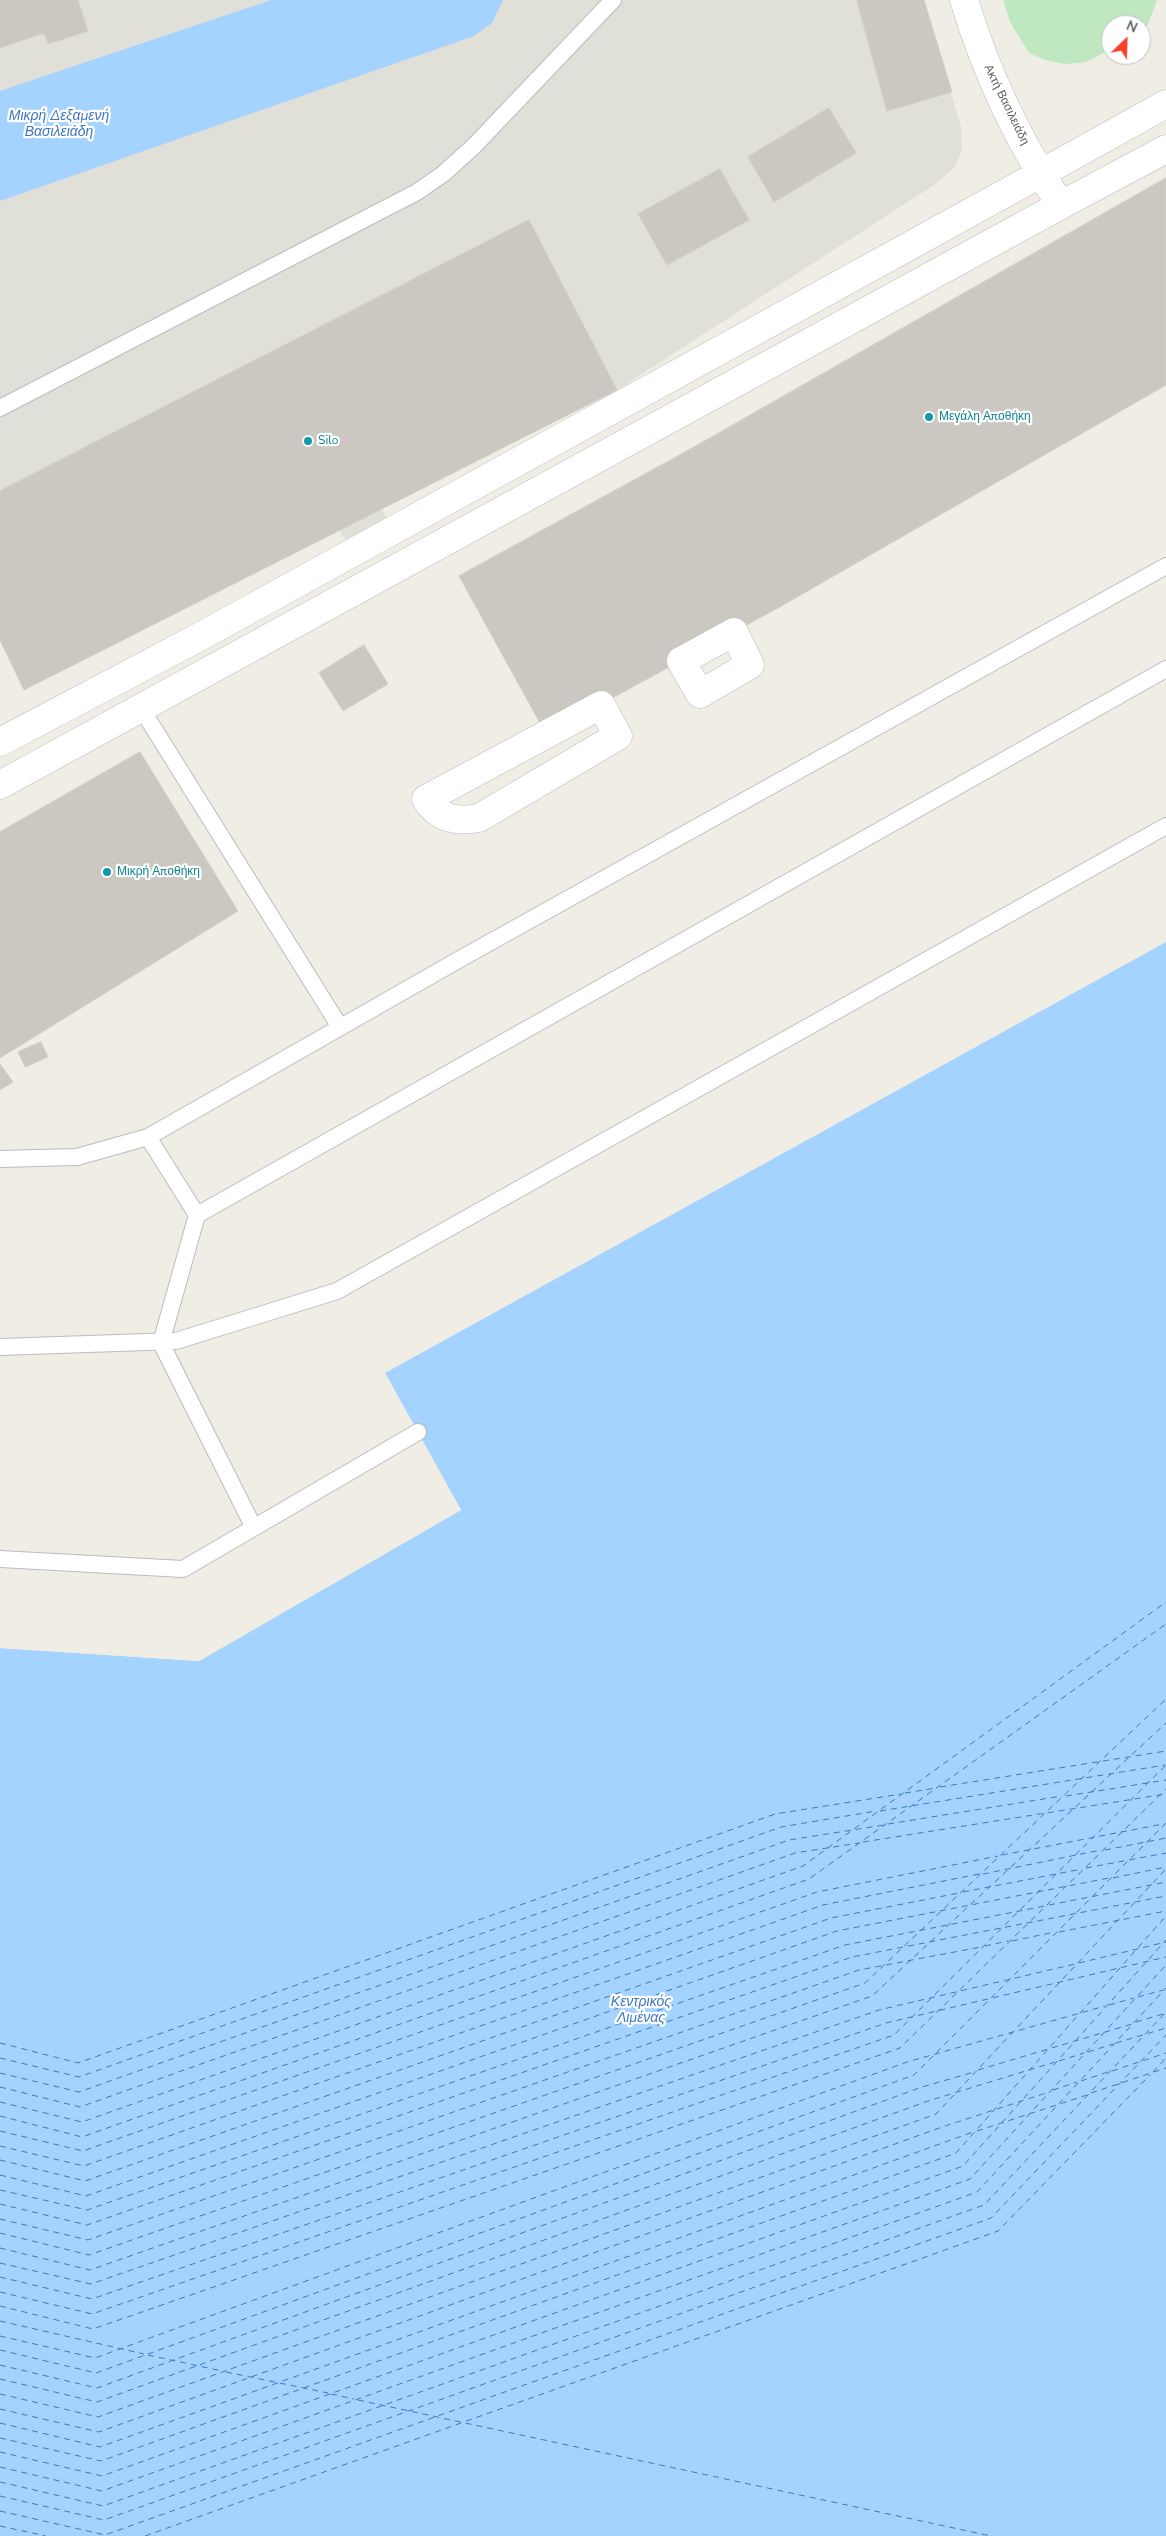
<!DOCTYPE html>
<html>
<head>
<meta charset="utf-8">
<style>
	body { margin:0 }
	#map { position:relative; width:1166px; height:2536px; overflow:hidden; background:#efede4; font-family:"Nunito Sans",sans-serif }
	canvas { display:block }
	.north { position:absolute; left:1101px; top:15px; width:50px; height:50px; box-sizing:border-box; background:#fff; border:1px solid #bebfc1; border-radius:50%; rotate:24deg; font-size:14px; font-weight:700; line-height:20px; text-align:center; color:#5c6065 }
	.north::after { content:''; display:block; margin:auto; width:18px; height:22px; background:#f14128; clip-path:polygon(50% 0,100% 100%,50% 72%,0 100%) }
</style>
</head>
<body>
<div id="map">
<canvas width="1166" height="2536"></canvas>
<div class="north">N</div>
</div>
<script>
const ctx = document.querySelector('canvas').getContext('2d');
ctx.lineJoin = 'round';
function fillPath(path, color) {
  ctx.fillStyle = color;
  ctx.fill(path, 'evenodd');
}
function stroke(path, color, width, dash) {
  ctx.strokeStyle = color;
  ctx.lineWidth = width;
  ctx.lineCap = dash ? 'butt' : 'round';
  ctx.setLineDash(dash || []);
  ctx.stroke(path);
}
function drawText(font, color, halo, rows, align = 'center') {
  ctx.font = font + ' "Nunito Sans",sans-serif';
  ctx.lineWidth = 4.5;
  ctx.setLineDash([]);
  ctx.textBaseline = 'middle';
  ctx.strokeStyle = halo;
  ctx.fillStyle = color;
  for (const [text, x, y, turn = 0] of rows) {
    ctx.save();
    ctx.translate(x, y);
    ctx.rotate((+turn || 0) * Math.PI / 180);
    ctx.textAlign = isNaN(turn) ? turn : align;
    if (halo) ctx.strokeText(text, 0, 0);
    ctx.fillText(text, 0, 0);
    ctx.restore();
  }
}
fillPath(new Path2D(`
	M0,0h924l37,127 1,24 -9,18 -19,16 -317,205 -235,119 6,12 -40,22 -9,-13 -315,160 -24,-50z`), '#e0dfd8');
fillPath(new Path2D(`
	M1003,0h154l-9,24 -7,6v-5h-30v24l-25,13 -21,2 -20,-4 -16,-7 -19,-31z`), '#bfe8c1');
fillPath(new Path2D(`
	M271,0h232l-11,23 -18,13 -474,165v-110z
	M1166,942v1594h-1166v-888l199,13 262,-151 -76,-137z`), '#a4d3ff');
fillPath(new Path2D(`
	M385,1373l76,137 -262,151 -199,-13v-2l198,12 260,-149 -75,-135z`), '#efede4');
stroke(new Path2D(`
	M940,1787l226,-36
	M905,1793l31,-5
	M1066,1796l100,-16
	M880,1811l285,-46
	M888,1824l174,-28
	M863,1842l303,-48
	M1105,1850l61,-12
	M1002,1855l161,-31
	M1086,1868l80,-15
	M983,1874l118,-24
	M1113,1878l53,-11
	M963,1892l119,-23
	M1049,1905l117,-23
	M1059,1932l107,-21
	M1012,1941l43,-9
	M985,1946l23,-5
	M1079,1963l87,-21
	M1138,1997l25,-7
	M1109,2005l25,-7
	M1136,2022l30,-9
	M0,2043l78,20 697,-249 126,-20
	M1116,2043l50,-15
	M1088,2052l25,-8
	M0,2058l79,19 702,-250 95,-16
	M1059,2061l25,-8
	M978,2070l154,-46
	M1112,2071l54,-18
	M1153,2072l13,-14
	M0,2073l79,19 710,-252 95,-15
	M1081,2081l27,-9
	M0,2087l80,20 715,-254 64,-10
	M1053,2090l24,-8
	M1091,2093l75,-25
	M0,2102l82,20 721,-256 363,-264
	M0,2116l82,21 727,-258 357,-255
	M0,2131l83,20 734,-259 181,-36
	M977,2131l110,-36
	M0,2146l84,20 739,-261 156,-31
	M0,2160l85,21 746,-263 128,-25
	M0,2175l86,21 751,-265 272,-53
	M0,2190l87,20 758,-265 200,-39
	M0,2204l87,21 765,-268 314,-61
	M0,2219l88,21 771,-270 122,-23
	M0,2233l89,22 776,-272 301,-284
	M0,2248l90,22 782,-274 294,-273
	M0,2263l91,21 788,-274 196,-46
	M0,2277l92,22 794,-276 280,-66
	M0,2292l92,22 802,-279 272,-270
	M0,2306l93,23 807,-281 266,-259
	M0,2321l144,33
	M0,2336l95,22 812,-296 198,-56
	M0,2350l96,23 818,-298 252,-252
	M148,2355l74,16
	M0,2365l97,23 825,-301 52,-15
	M226,2372l102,21
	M0,2379l97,23 831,-301 127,-39
	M0,2394l98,23 838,-303 230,-245
	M331,2394l23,5
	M358,2400l633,136
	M0,2409l99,23 843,-305 107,-35
	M0,2423l100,24 873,-315
	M0,2438l101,23 855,-308 210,-237
	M0,2452l102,24 861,-310 203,-226
	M0,2467l102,24 868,-312 196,-214
	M0,2482l103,24 874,-314 189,-204
	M0,2496l104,24 880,-315 182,-193
	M0,2511l105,24 886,-317 175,-183
	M0,2526l46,10
	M145,2536l853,-305 152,-156`), '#3e77c0', 1, [6, 5]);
const building = new Path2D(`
	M0,0h78l10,31 -40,13 -4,-11 -44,15z
	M857,0h67l28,92 -65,19z
	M829,108l27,45 -82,49 -26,-45z
	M720,169l29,51 -82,45 -29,-51z
	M1166,178v207l-388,223 -87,-159z
	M529,220l88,170 -593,300 -24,-50v-149z
	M691,449l87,159 -232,126 -87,-158z
	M364,645l24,39 -45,27 -24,-38z
	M140,752l98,159 -238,147v-226z
	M41,1042l7,15 -23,10 -7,-15z
	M0,1064l13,18 -13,8z`);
fillPath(building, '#cac8c1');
stroke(building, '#d4cfc2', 1);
const lane = new Path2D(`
	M0,408l417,-216 26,-18 31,-28 139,-146
	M141,708l199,319
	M148,1137l49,78 969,-546
	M0,1159l77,-2 71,-20 312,-178 706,-393
	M197,1215l-36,128 92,183
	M0,1347l176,-6 161,-50 829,-465
	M0,1559l183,10 235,-137`);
const street = new Path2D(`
	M734,632l16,33 -50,29 -19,-33z
	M601,705l17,31 -139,82c-23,4 -40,1 -53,-19z
	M0,742l203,-107 837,-461
	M0,785l1061,-580`);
const secondary = new Path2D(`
	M964,0c22,72 55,143 97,205l105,-56
	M1040,174l126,-70`);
stroke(lane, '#b9bcc1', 18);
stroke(street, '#b9bcc1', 29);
stroke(secondary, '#b9bdc3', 29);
stroke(lane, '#fff', 16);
stroke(street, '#fff', 28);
stroke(secondary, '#fff', 28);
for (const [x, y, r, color] of [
	[929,417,5,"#0f9aa8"],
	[308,441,5,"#0f9aa8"],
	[107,872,5,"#0f9aa8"]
]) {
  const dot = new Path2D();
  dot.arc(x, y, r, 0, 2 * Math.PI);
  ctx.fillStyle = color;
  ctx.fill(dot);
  stroke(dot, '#fff', 2);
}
drawText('12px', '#5c6065', '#fff', [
	["Ακτή Βασιλειάδη",1006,105,64]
]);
drawText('12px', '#0d838f', '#fff', [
	["Μεγάλη Αποθήκη",939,417],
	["Silo",318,441],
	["Μικρή Αποθήκη",117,872]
], 'left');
drawText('italic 14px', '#3e77c0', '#fff', [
	["Μικρή Δεξαμενή",59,117],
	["Βασιλειάδη",59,133],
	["Κεντρικός",641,2003],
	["Λιμένας",641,2019]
]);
</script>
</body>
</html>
